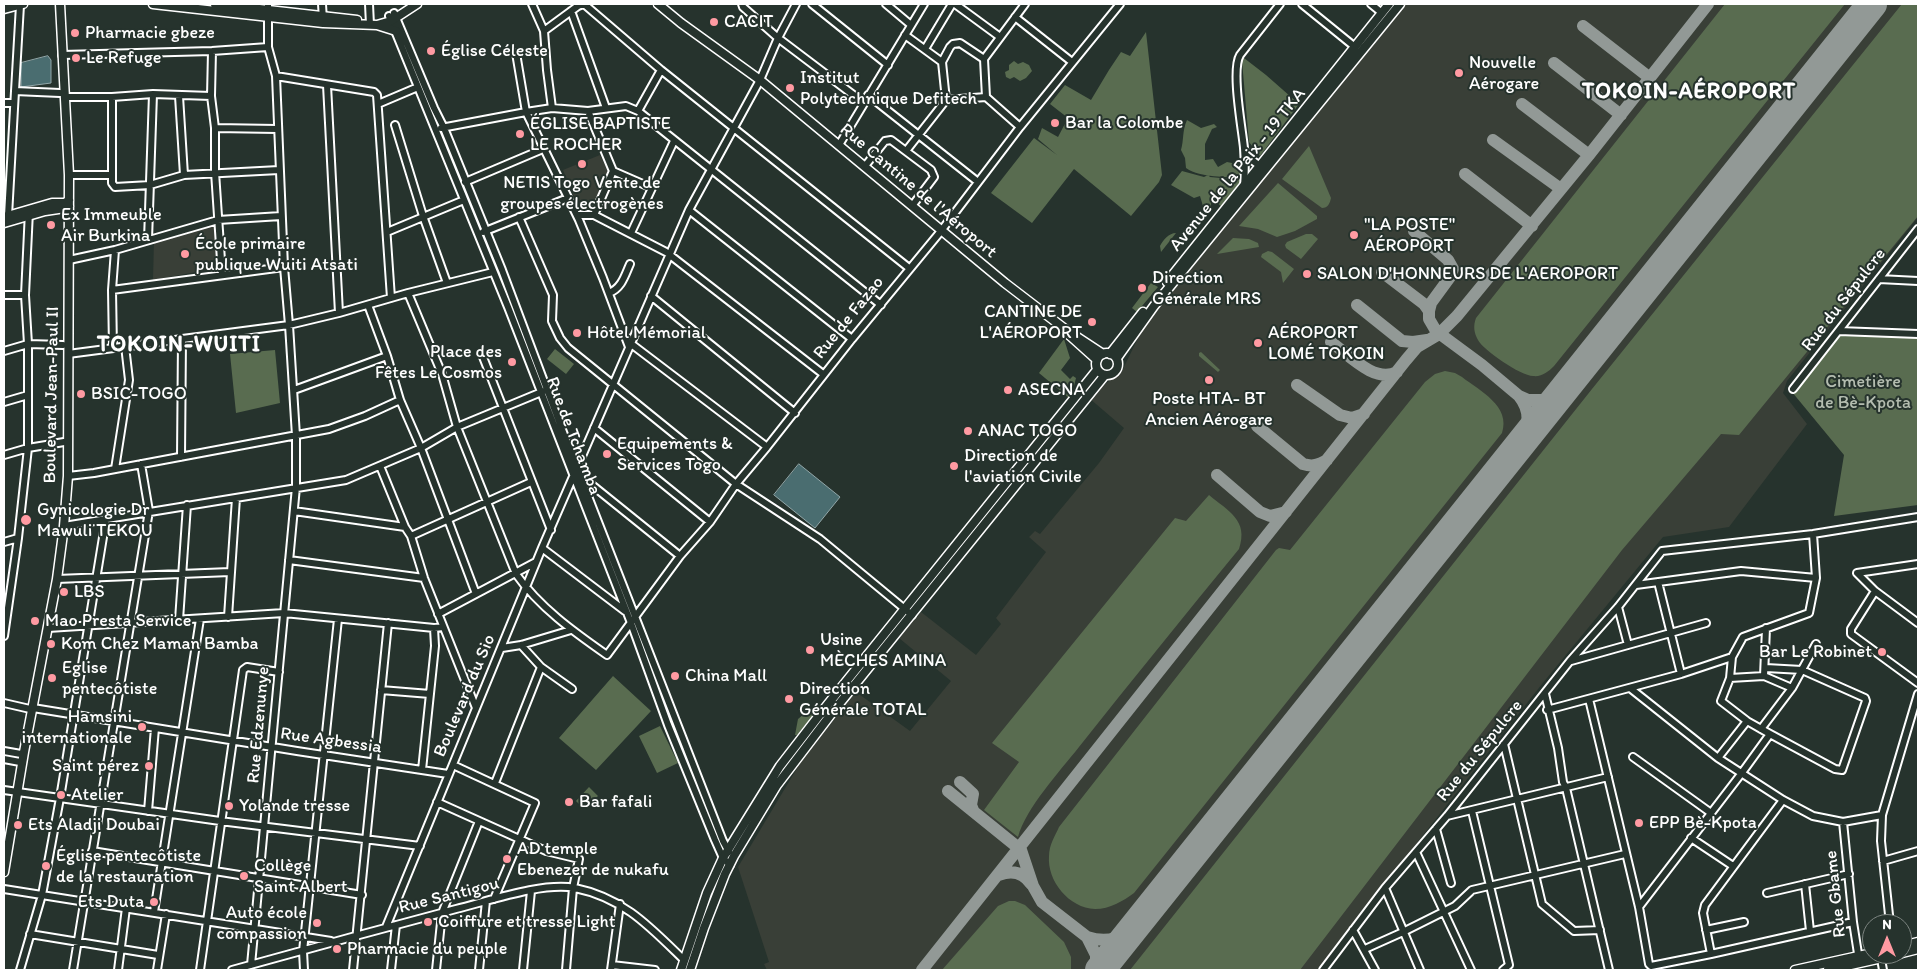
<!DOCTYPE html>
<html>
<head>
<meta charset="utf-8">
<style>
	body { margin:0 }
	#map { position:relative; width:1922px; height:974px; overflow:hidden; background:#26332d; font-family:Itim,sans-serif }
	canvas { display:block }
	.frame { position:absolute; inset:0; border:5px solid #fff; pointer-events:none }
	.north { position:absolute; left:1862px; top:914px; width:50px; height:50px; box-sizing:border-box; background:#26332d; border:1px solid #7d8581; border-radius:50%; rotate:0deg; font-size:14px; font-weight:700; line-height:20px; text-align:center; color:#fff }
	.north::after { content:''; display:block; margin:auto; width:18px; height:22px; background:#ff9aa2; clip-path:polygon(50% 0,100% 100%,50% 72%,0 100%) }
</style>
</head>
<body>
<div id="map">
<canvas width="1922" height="974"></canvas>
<div class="frame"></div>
<div class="north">N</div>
</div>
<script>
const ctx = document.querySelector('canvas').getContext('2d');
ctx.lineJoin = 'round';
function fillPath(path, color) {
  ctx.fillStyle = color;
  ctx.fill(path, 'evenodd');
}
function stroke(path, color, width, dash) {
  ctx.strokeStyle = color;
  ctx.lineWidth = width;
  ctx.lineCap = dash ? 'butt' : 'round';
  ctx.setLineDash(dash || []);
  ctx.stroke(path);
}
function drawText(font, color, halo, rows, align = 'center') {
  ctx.font = font + ' Itim,sans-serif';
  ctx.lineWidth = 4;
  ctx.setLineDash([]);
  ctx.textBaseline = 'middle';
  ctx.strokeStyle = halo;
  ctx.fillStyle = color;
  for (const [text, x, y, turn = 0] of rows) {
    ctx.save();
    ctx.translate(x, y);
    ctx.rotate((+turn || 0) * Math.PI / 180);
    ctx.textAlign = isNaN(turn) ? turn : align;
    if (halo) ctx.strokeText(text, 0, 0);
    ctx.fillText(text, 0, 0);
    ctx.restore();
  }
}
fillPath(new Path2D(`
	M1406,4h512v213l-131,164 -4,12 24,31 -78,103 -66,10 -121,147 -225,286h-550l-3,-6 5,-2 -31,-95 64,-107 54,-68 54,39 41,-50 -52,-43 22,-26 55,43 25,-31 -5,-6 50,-66 -17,-15 6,-6 5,3 59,-71 25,-35 -35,-30 34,-29 16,-33 16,-24z
	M600,155l10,20 -16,38 -17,-9 -14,-34z
	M215,224l2,44 -64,12 1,-40z`), '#393f37');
fillPath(new Path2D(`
	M1725,4h120l-291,362c-6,6 -12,11 -21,10 -12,0 -50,-26 -55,-36 -4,-7 -5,-14 -2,-22z
	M1902,4h16v212l-179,219 -18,-1 -99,116 -322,420h-170l462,-581z
	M1146,32l16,143 -3,7 -28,34 -57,-47 -42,54 -41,-30 43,-55 23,17 -19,-16 4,-11 16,9 10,-19 -18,-14 15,-19 26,15 18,-30 12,-18 9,4z
	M1244,58l22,17 33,29 -39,52 -11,-14 -7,-81z
	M1014,61l4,3 5,-2 6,3 3,6 -6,7 -6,3 -6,-4 -4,2 -4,-2 -1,-5 4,-2v-5z
	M1187,120l14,8 13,-4 3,3 -5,2 -7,15v16l8,-1 5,8 9,-5 5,1 8,9 3,-1v8c-18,-4 -41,0 -57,-11l-1,-10 -4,-8c3,-10 1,-19 6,-30z
	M1309,146l22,52c-1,5 -3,10 -9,10l-40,-29z
	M1182,171l22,6 4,-2 2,2 33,3 -19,29 -10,-9 -3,1c1,6 -2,9 -6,12l-5,-17 -6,2 -23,-13z
	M1278,183l39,33v3l-22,12 -18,6 -19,-8 -19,-3z
	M1176,233l-15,19 -1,-6c3,-6 9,-13 16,-13z
	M1306,234h6l6,5 -17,20 -15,-11 -1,-3 2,-3z
	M1233,238l16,1 9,4 1,4 -42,7z
	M1268,251l4,1 22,17 -11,14 -2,-11 -20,-15 1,-3z
	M1151,283l7,4 -21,25 -5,-4z
	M1839,334l79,3v168l-84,11 10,-61 -52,-63z
	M1064,339l6,19 -9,12 9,9 3,-3 3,2 -3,12 -4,8 -30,-25z
	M555,349l19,15 -8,10 -19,-15z
	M275,350l5,53 -44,10 -6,-59z
	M1201,352l19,18 -2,2 -19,-16v-3z
	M1445,371l10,2 7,4c18,14 49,29 40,56l-368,460c-11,8 -24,16 -39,16 -26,-1 -48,-28 -46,-53 0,-11 6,-20 10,-29l217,-277 3,-2 11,2 135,-168 10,-8z
	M1209,495c19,16 40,25 30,54 -54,66 -107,131 -160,198 -19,24 -53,61 -61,90l-34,-27 35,-48 -27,-19 183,-225 11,3z
	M613,676l38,35 -55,59 -37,-32z
	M820,707l-23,28h-2l3,-16 6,-5z
	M660,726l18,37 -21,10 -18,-37z
	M589,787l9,9 -14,13 -8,-8z
	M1009,901h6l10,4 39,37 7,15v13h-129l56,-64z`), '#596c50');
const water = new Path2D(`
	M48,56l3,4v23l-30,4v-24z
	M799,464l41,33 -25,31 -41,-33z`);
fillPath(water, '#4a6d70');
stroke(water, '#92a7a9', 1);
stroke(new Path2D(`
	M1583,26l67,52
	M1554,63l67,52
	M1522,104l67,51
	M1493,140l68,49
	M1465,174l67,52
	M1414,231l34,29 5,9 -3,8 -19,26 -2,8v8l7,12 46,34 37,31 9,4h20l15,-11
	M1382,272l42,32 5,7
	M1357,305l45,36 11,1 14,-2
	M1331,342c18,13 44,42 66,30
	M1297,385l43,30 12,3 12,-4
	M1519,396c12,15 10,29 2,46
	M1257,426l46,38c10,3 15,1 24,-4
	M1217,475l43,37 10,4 16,-4
	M960,782l13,12 -2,11 2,5
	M948,791l73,59 12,36 9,16 45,35
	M999,875c13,-5 24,-3 32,9
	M922,970l484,-610 11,-13 22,-13 18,-18 132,-161 119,-151
	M1096,970v-15l-9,-18c22,7 37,1 52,-17`), '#929996', 12);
stroke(new Path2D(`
	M1100,970l772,-966`), '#929996', 30);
const minor = new Path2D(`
	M322,4l1,16
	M369,4l1,21
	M532,4l12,27 3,39 5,38
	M584,4l77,66 248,198
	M742,4l1,3 35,31 86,65
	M812,4l76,61
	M886,4l25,21
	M955,4l45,33
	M1302,4l53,43
	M1371,4l11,9
	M20,5l-5,86 45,2
	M571,11l35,97
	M394,13l40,95 10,20 58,142 64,170 157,401 6,11
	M389,16l119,291 123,316 37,102 47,115 8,18 7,7
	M1015,17l57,45
	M544,31l34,-25 5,-2
	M905,35l37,27
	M925,49l27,-45
	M212,51l-1,45 4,32v44l7,103
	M516,53l10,59 53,108 24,58 26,69
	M62,55l150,-4 56,-4
	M276,76l98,16 3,3 14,203
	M327,85l12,228
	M868,95l110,87
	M179,96l5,79
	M65,97h47l41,-3 58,2
	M112,97v86l3,4 35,-2 34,-10 95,-5
	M986,97l-2,-38 41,-55
	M946,100l40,-3 34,30
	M4,103h10
	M378,104l40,-17
	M588,111l25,60 39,17
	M638,111l23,-41
	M395,125l28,91 24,67
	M215,128l62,1
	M441,128l85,-16 26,-4 36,3 38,-5 12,5 243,194
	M839,145l85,-141
	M906,151l40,-51 -4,-38 8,-15 3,-3 7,-1 24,16
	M1245,151l4,7 11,8
	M865,166l20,-25 6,-1 40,30 3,7 -22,29
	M69,175h43
	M465,182l78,-33
	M1244,187c1,-13 1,-26 0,-39 -2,-20 -13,-78 -4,-93l40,-51
	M689,210l163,129
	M577,215h17l72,37 157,122
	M594,215l19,-44
	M8,216l7,-125
	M519,217l34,78 -1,26 8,17 8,10 168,136 84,55 92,76
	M387,232l77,-32
	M483,232l85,-34
	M631,233l43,-92
	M148,240l5,-146
	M69,260l46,-10 103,-30 63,-4
	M1879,279l39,2
	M112,290l172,-23
	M408,293l34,81 15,53 59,147c23,33 58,58 91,81l73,-99 30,-34 26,-38 31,-37 85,-108 89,-108 79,-104 100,-123
	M609,293c13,-5 16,-18 21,-29
	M4,295h21
	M651,296l144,117
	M368,305l19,51 13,44 21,48 55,146
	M1839,331l79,3
	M630,343l137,104
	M113,348l-1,-58 3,-40
	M4,351l24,-7 35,1
	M68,354l221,-29 50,-12 69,-20 85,-21
	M483,357l68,173
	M1793,389l125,-160
	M294,390l93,-34
	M4,402l24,-7
	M594,428l116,94
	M4,455l24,-7 36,-6
	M181,457l1,-118
	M380,466l25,61 6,9 13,42 52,130
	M115,469l14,-89 -4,-34
	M68,476l26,-3 235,-44 36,-13 35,-16
	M582,477l98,79
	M294,511l111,16
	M64,526l282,-46 75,-32 36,-21 87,-36
	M411,536l120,-54
	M4,542l14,-4
	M542,548l83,63
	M289,560l135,18
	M1918,564l-61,9 18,18 43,32
	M57,579l173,-7
	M1658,582l23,92
	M1636,585l105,-14 75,7
	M1875,591l-24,38v5l67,49
	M1618,607l10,38
	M438,614l98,-52
	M228,617l8,-119
	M179,620l8,-115
	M48,628l236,-15 150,15 9,-1
	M4,636l14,-98 10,-90v-104l-3,-49 4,-84
	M521,645l20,22 31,22
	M502,648l19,-3 50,-15
	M1571,661l135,-38
	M1766,668l36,2 63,28 1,3 -24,69 -7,-1 -65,-35 -23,-13 -26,-20 9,-23 2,-21 11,-20 66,-24 7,-35 -3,-44
	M1764,676l28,12
	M1730,678l34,-2 2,-48
	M1630,688l88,70 65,42 30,16 30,6 39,-7
	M381,690l49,4
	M1545,694l13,54 5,34 3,6 43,182
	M1589,699l50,208 10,57 2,2 60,-12 142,-32
	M4,703l26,6 3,-1 264,43 151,23
	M1547,710l134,-36 51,-17
	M1761,729l31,-41 24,-44
	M1504,744l38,160 32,27 26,-1
	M4,751l17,3 3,-2
	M1633,757l78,56
	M1718,758l29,-37
	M4,759l16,3 3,-2
	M453,765l82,38 -41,96
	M422,770l13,-124 -1,-18
	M495,783l46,-116
	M4,790l216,31 200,25
	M437,802l109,49 33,8 -6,29 -7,82
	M148,811l7,-83
	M1472,811l37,154 -6,5
	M1447,816l161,-39
	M1843,822l10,100 6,38
	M1436,829l15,54
	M1691,838l42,28
	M92,851l270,44
	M1416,852l55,118
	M1883,861l35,-10
	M1805,884l5,47
	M1385,888l35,82
	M4,889l327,52
	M1767,893l82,-19
	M1639,907l102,-133 29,-40
	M154,912l46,-293
	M1890,924l-9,-83 1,-26 36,-121
	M386,927l156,-379 147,-338 71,-130 18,-42 18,-34
	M1353,930l22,40
	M1706,930l38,-8
	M30,934l128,21
	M1365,949l38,-17 52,-26 17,-16 153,-36
	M1711,954l-8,-41 2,-8 78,-105
	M1881,959l2,11
	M251,965l45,-478v-51l-7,-111 -5,-58 -8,-191 -8,-29v-43
	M612,965l43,5
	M20,970l22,-75 18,-97 46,-279
	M73,970l76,-459 -8,-47
	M118,970l8,-62
	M157,970l9,-56
	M200,970l43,-300 4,-3 32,5
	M232,970c75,-21 149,-41 224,-61 33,-8 86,-27 119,-21 49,10 75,39 109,72
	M304,970l-1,-19 35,-332
	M353,970l35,-347
	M391,970l5,-45
	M436,970l6,-57 37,-92
	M479,970l7,-69
	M523,970l8,-79
	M611,970l9,-66
	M1323,970l62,-82 62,-72 123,-155 48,-54 44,-56 151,-17 105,-17`);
const major = new Path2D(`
	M153,4l170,19 54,2 14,-4 26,-17
	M215,4l142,16
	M658,4l23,19 79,57 245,203 60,46 38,25
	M4,9l19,-5
	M377,25l19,6
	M4,217l48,-14h13l4,-3
	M4,223l41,-12 20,-3 4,-2
	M1167,282l222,-278
	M1067,333l30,27
	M1096 364a11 11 0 1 1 22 0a11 11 0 1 1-22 0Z
	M1110,354l33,-42
	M1117,358l37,-52 246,-302
	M4,872l20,-120 33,-173 7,-53 4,-50 1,-301 -9,-171
	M1902,946l16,-4
	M1902,953l16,-4
	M681,970l26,-77 16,-35 57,-92 48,-62 269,-334
	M690,970l14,-42 21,-54 9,-18 43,-71 58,-76 270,-334
	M1795,970l77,-17
	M1828,970l72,-16`);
stroke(minor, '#fff', 10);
stroke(major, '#fff', 11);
stroke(minor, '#26332d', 6);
stroke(major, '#26332d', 8);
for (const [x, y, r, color] of [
	[714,22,5,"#ff9aa2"],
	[75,33,5,"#ff9aa2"],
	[431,51,5,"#ff9aa2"],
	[76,58,5,"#ff9aa2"],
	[1459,73,5,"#ff9aa2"],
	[790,88,5,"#ff9aa2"],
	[1055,123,5,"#ff9aa2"],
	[520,134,5,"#ff9aa2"],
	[582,164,5,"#ff9aa2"],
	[51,225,5,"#ff9aa2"],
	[1354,235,5,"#ff9aa2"],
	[185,254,5,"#ff9aa2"],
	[1307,274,5,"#ff9aa2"],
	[1142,288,5,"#ff9aa2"],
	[1092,322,5,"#ff9aa2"],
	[577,333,5,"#ff9aa2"],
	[1258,343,5,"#ff9aa2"],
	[512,362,5,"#ff9aa2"],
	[1209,380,5,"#ff9aa2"],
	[1008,390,5,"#ff9aa2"],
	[81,394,5,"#ff9aa2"],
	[968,431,5,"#ff9aa2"],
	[607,454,5,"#ff9aa2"],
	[954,466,5,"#ff9aa2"],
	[26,520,6,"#ff9aa2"],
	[64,592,5,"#ff9aa2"],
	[35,621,5,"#ff9aa2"],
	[51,644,5,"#ff9aa2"],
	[810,650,5,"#ff9aa2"],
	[1882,652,5,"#ff9aa2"],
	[675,676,5,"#ff9aa2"],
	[52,678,5,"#ff9aa2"],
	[789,699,5,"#ff9aa2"],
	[142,727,5,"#ff9aa2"],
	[149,766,5,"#ff9aa2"],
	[61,795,5,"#ff9aa2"],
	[569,802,5,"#ff9aa2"],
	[229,806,5,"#ff9aa2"],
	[1639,823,5,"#ff9aa2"],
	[18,825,5,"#ff9aa2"],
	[507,859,5,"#ff9aa2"],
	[46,866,5,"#ff9aa2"],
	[244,876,5,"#ff9aa2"],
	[154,902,5,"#ff9aa2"],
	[428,922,5,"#ff9aa2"],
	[317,923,5,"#ff9aa2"],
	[337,949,5,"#ff9aa2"]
]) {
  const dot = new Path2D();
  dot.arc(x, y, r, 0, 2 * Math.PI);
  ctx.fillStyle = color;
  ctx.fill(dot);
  stroke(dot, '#26332d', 2);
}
drawText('18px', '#fff', '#26332d', [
	["CACIT",724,22],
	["Pharmacie gbeze",85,33],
	["Église Céleste",441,51],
	["Le Refuge",86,58],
	["Nouvelle",1469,63],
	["Aérogare",1469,84],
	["Institut",800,78],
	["Polytechnique Defitech",800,99],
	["Bar la Colombe",1065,123],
	["ÉGLISE BAPTISTE",530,124],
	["LE ROCHER",530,145],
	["NETIS Togo Vente de",582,183,"center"],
	["groupes électrogènes",582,204,"center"],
	["Ex Immeuble",61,215],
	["Air Burkina",61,236],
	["\"LA POSTE\"",1364,225],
	["AÉROPORT",1364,246],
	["École primaire",195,244],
	["publique Wuiti Atsati",195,265],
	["SALON D'HONNEURS DE L'AEROPORT",1317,274],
	["Direction",1152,278],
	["Générale MRS",1152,299],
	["CANTINE DE",1082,312,"right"],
	["L'AÉROPORT",1082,333,"right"],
	["Hôtel Mémorial",587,333],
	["AÉROPORT",1268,333],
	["LOMÉ TOKOIN",1268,354],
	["Place des",502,352,"right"],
	["Fêtes Le Cosmos",502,373,"right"],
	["ASECNA",1018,390],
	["BSIC-TOGO",91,394],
	["Poste HTA- BT",1209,399,"center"],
	["Ancien Aérogare",1209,420,"center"],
	["ANAC TOGO",978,431],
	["Equipements &",617,444],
	["Services Togo",617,465],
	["Direction de",964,456],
	["l'aviation Civile",964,477],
	["Gynicologie Dr",37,510],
	["Mawuli TEKOU",37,531],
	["LBS",74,592],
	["Mao Presta Service",45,621],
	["Usine",820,640],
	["MÈCHES AMINA",820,661],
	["Kom Chez Maman Bamba",61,644],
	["Bar Le Robinet",1872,652,"right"],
	["Eglise",62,668],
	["pentecôtiste",62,689],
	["China Mall",685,676],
	["Direction",799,689],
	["Générale TOTAL",799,710],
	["Hamsini",132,717,"right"],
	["internationale",132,738,"right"],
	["Saint pérez",139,766,"right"],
	["Atelier",71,795],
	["Bar fafali",579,802],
	["Yolande tresse",239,806],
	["EPP Bè-Kpota",1649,823],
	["Ets Aladji Doubai",28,825],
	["AD temple",517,849],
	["Ebenezer de nukafu",517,870],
	["Église pentecôtiste",56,856],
	["de la restauration",56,877],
	["Collège",254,866],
	["Saint Albert",254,887],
	["Ets Duta",144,902,"right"],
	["Auto école",307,913,"right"],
	["compassion",307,934,"right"],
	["Coiffure et tresse Light",438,922],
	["Pharmacie du peuple",347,949]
], 'left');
drawText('18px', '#fff', '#26332d', [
	["Avenue de la Paix - 19 TKA",1238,170,-51],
	["Rue Cantine de l'Aéroport",918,191,40],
	["Rue du Sépulcre",1844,300,-52],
	["Rue de Fazao",849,318,-51],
	["Boulevard Jean-Paul II",52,395,-89],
	["Rue de Tchamba",573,436,69],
	["Boulevard du Sio",465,696,-67],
	["Rue Edzenunye",259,725,-85],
	["Rue Agbessia",331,741,8],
	["Rue du Sépulcre",1480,751,-51],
	["Rue Gbame",1836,894,-96],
	["Rue Santigou",449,896,-14]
]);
drawText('18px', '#b4bdb0', '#26332d', [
	["Cimetière",1863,382],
	["de Bè-Kpota",1863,403]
]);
ctx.letterSpacing = '1px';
drawText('bold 22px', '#fff', '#26332d', [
	["TOKOIN-AÉROPORT",1689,92],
	["TOKOIN-WUITI",179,345]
]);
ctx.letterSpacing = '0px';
</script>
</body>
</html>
